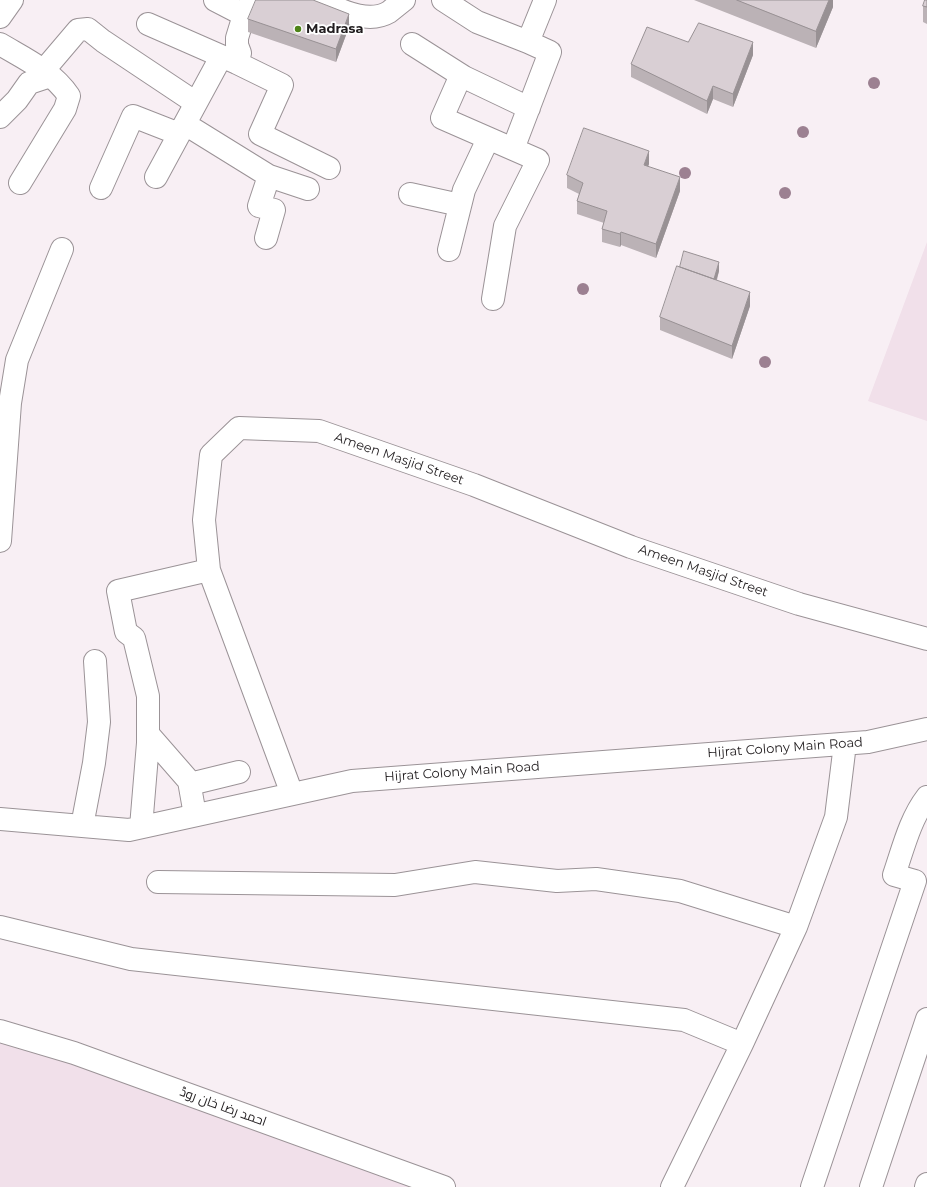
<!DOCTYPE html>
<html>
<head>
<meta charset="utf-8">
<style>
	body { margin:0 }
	canvas { display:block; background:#f8eff4 }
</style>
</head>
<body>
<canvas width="927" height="1187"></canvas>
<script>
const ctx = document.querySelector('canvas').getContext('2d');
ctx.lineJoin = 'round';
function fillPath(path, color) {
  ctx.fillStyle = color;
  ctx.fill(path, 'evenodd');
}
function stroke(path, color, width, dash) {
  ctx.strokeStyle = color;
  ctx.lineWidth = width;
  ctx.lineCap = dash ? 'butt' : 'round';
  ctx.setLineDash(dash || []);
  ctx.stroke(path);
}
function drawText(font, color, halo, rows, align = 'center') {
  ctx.font = font + ' Montserrat,Cairo,sans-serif';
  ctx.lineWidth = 3.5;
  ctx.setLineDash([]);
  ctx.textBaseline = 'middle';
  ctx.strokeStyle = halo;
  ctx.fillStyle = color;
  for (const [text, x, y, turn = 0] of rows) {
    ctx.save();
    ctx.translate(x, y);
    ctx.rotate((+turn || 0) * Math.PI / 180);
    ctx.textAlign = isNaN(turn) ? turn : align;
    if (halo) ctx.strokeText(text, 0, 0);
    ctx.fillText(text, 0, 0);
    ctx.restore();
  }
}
fillPath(new Path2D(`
	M927,242v179l-59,-20z
	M0,1031l446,156h-446z`), '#f1e0ea');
const street = new Path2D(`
	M215,0l29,15
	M317,0c22,9 50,25 72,12 5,-4 10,-8 15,-12
	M443,0l34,22 51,20 22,10 -37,97
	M0,17l12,-17
	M148,24l89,39 45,22 -22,49 69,34
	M528,42l17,-42
	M0,44c25,15 52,27 69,52l-4,13 -45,74
	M412,44l52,33 65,31
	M237,63l3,-10 -3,-8v-7l7,-23 8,-15
	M44,70l34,-40 10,-1 15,12 93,62
	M461,75l-19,43 96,42 -33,66 -12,73
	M0,117l17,-17 12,-17 21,-7
	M185,124l84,52 -10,30 15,4 -8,28
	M269,176l39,13
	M156,177l65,-120
	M101,188l32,-72 46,18
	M410,194l50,11
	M449,250l15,-60 24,-51
	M0,541l10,-138 7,-43 45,-111
	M148,734l41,47 6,34
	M190,784l49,-12
	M292,794l-83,-224 -5,-50 7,-65 28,-27 80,3 155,54 157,62 168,57 128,35
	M0,819l129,11 223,-49 516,-39 59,-13
	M82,826l12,-63 5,-41 -4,-61
	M141,827l7,-84v-47l-14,-58 -8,-6 -8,-41 91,-21
	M158,882l237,3 80,-13 82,9 39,-2 84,12 116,36
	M0,927l131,32 553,61 58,24
	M0,1031l74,22 370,134
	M672,1187l70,-143 54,-117 40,-110 9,-73
	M812,1187l103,-306 -21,-6c9,-26 16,-56 33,-78
	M871,1187l56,-168
	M926,1187l1,-3`);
stroke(street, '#9b9397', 24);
stroke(street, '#fff', 22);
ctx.fillStyle = '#9c8091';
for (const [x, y] of [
	[874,83],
	[803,132],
	[685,173],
	[785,193],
	[583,289],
	[765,362]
]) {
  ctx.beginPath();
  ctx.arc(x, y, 6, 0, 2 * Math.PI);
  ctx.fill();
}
fillPath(new Path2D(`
	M694,0h139v7l-17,41z
	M927,0v24l-4,-2v-16z
	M248,19l101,8 -13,35 -88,-30z
	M688,42l65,13 -20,52 -20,-8 -6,15 -76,-37v-13z
	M649,164l-1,2 32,25 -24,67 -35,-13 -1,2 -18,-5v-13l2,-6 -27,-9v-13l2,-7 -12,-6v-13z
	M680,267l39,4 -2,9 33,26 -18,53 -72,-29v-13z`), '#bbb2b6');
fillPath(new Path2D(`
	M829,0h4v7l-17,41v-17z
	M349,14v13l-13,35v-13z
	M753,42v13l-20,52v-13z
	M713,86v13l-6,15v-13z
	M649,151v13l-5,14v-13z
	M680,177v14l-24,67v-14z
	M621,232v13l-1,2v-13z
	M719,262v9l-5,17v-9z
	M750,292v14l-18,53v-13z`), '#989194');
const building = new Path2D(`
	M256,0h57l36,14 -13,35 -88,-30z
	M737,0h92l-13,31z
	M925,0h2v7l-4,-1z
	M699,23l54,19 -20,52 -20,-8 -6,15 -76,-37 16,-37 41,15z
	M584,128l65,23 -5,14 36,12 -24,67 -35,-12 -1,2 -18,-5 5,-18 -30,-10 6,-18 -16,-8z
	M684,251l35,11 -5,17 -34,-12z
	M677,266l73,26 -18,54 -72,-29z`);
fillPath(building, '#d9cfd4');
stroke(building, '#989194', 1);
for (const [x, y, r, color] of [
	[298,29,4,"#4e8318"]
]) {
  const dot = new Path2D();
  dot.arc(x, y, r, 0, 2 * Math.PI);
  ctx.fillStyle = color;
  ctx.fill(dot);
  stroke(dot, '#fff', 1.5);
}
drawText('bold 13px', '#211d1f', '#fff', [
	["Madrasa",306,29]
], 'left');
drawText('13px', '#211d1f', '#fff', [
	["Ameen Masjid Street",399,459,19],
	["Ameen Masjid Street",703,571,19],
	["Hijrat Colony Main Road",785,748,-4],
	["Hijrat Colony Main Road",462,772,-4],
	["احمد رضا خان روڈ",223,1107,20]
]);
</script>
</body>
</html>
